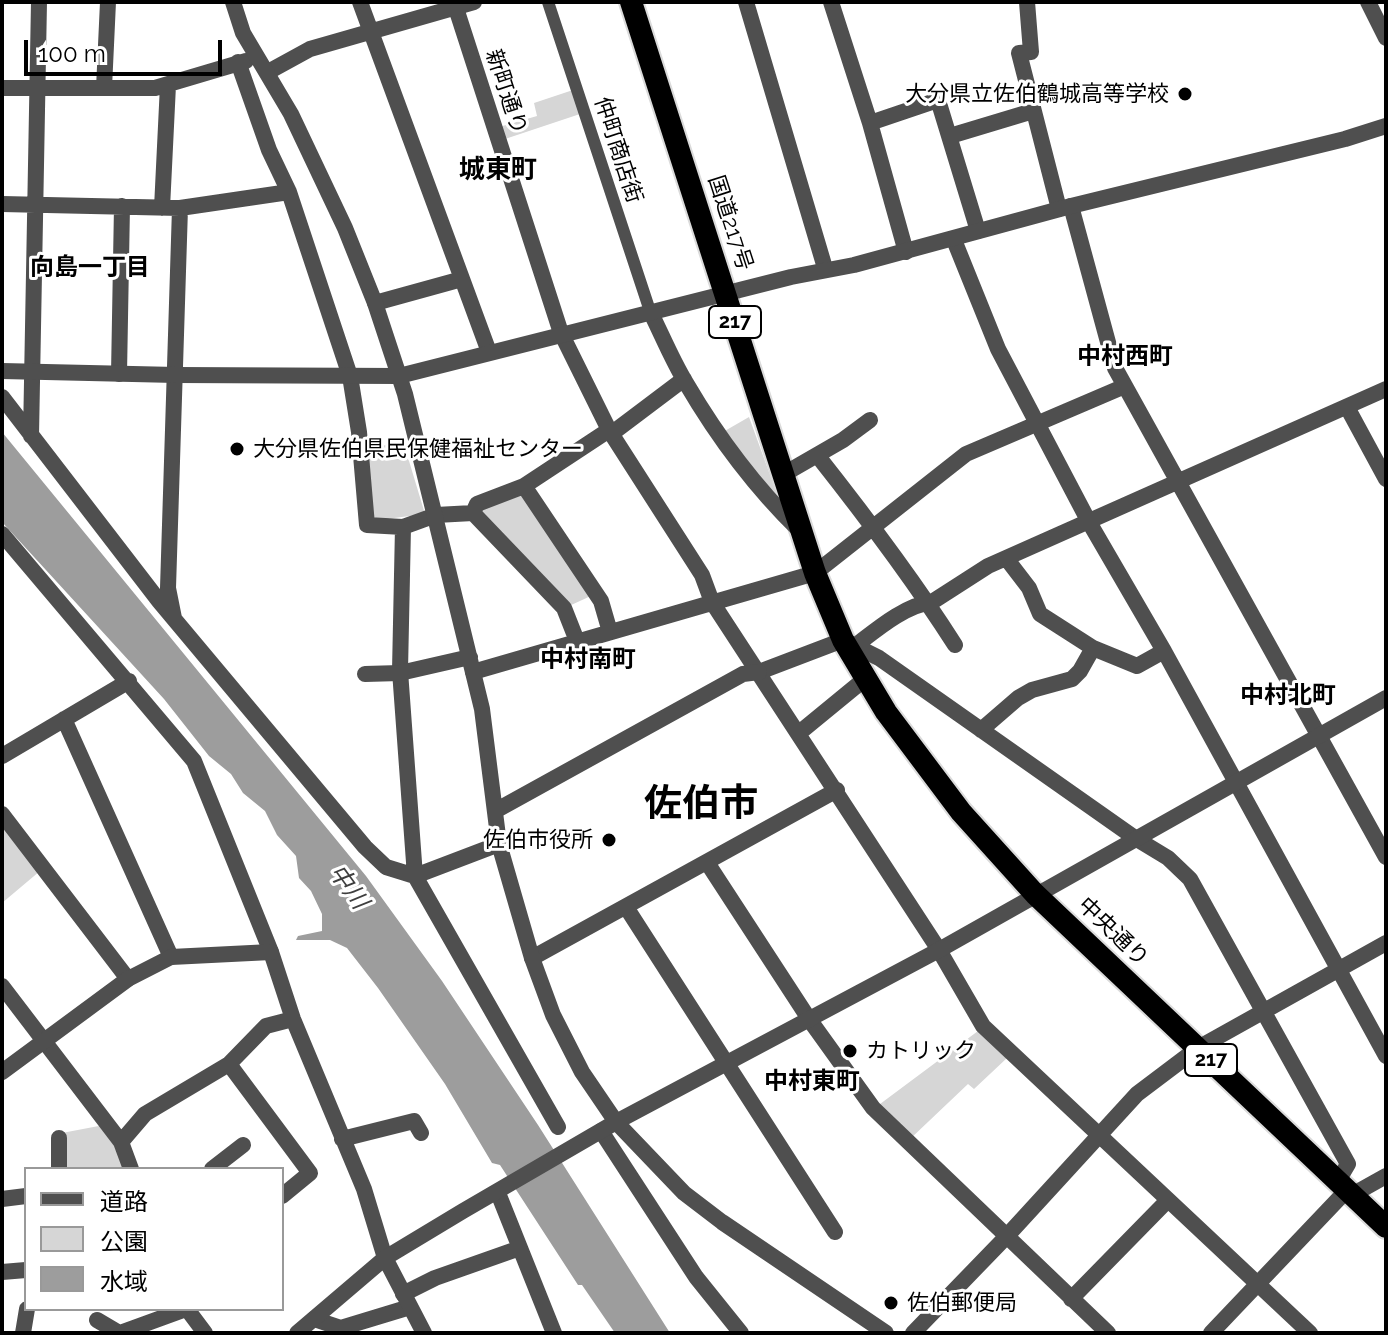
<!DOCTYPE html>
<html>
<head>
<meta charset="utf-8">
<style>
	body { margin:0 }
	#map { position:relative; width:1388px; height:1335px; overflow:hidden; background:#fff; font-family:Raleway,"Noto Sans JP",sans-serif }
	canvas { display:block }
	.frame { position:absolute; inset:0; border:4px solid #000; pointer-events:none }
	.legend { position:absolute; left:24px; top:1167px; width:260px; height:144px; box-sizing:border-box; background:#fff; border:2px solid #999; margin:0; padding:10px 14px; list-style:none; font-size:24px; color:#000 }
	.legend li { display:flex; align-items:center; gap:16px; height:40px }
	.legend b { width:40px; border:2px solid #999 }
	.scale { position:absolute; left:24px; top:40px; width:198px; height:36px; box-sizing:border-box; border:4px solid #000; border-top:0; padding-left:10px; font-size:24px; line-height:28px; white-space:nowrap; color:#000; -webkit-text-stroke:6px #fff; paint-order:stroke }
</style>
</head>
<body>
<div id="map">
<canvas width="1388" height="1335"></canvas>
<div class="frame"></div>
<ul class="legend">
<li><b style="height:10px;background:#4f4f4f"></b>道路</li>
<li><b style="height:22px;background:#d6d6d6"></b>公園</li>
<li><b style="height:22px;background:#9d9d9d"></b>水域</li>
</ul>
<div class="scale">100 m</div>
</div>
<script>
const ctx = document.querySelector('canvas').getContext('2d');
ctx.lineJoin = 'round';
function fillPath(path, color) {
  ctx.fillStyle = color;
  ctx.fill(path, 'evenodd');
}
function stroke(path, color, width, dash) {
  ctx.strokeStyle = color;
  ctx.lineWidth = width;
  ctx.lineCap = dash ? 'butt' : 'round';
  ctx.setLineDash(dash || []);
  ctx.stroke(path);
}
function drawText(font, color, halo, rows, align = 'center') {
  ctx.font = font + ' Raleway,"Noto Sans JP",sans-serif';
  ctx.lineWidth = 6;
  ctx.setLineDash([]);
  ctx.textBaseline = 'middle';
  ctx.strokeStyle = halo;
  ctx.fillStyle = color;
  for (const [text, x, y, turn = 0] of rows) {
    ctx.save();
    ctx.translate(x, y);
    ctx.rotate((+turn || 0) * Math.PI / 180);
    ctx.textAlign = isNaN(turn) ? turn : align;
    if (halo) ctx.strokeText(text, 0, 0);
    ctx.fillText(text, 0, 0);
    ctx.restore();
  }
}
fillPath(new Path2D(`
	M573,90l7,24 -78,26 -3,-13 38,-11 -3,-13z
	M749,417l28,77 -6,3 -48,-65z
	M403,441l22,73 -54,7 -7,-71z
	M523,489l70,106 -24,11 -92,-93z
	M2,821l38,50 -38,32z
	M978,1031l29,27 -33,31 -6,-5 -59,56 -33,-33z
	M104,1125l23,44h-64l-1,-36z`), '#d6d6d6');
fillPath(new Path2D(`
	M2,432l364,444 76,105 96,144 132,208h-55l-33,-48h-4l-78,-120 -8,-2 -47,-79 -67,-96 -31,-40 -17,-8h-34l2,-4 24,-5v-17l-11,-23 -12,-13 -3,-22 -19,-21 -12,-24 -22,-18 -12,-19 -22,-18 -45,-57 -162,-177z`), '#9d9d9d');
const trunk = new Path2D(`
	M631,2l184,571 28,67 43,72 75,100 74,82 351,333`);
stroke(trunk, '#dbdbdb', 26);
stroke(new Path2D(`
	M548,2l102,309`), '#4f4f4f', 12);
stroke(new Path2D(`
	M360,2l129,350
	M454,2l107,331 48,97 93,145 10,27 227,348 44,76 327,307
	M746,2l79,266
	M831,2l39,121 36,129
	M1027,2l4,50 -12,1 40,156
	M1368,2l18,36
	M238,62l31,88 20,42 61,184 9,56 8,93 36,2
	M268,72l42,-23 164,-47
	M2,88h153l91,-27
	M104,88l4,-86
	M870,123l68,-23 40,131
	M950,136l83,-25
	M2,204l178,4 109,-16
	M1071,206l44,162 271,489
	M162,208l6,-123
	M954,240l44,109 91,173 75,129 222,405
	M375,303l87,-24
	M650,311c12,24 22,49 36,72 31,53 69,104 113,147
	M119,374l3,-168
	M2,397l157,204 206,246 21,20 29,9 84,-32
	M1347,407l39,72
	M611,434l73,-55
	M31,436l8,-434
	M817,455c49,62 96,124 138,190
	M784,474l59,-34 27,-20
	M524,486l77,115 9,31
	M473,513l91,95 13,33
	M2,534l192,227 77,191 22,67 71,170 21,69
	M1006,558l23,30 11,26 53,34 44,18 27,-15
	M174,618l-6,-30 12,-380
	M855,646c21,-16 50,-41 77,-44l56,-36 398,-177
	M473,672l342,-99 151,-119 159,-68
	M759,672l84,-32 36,18 256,180 33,20 22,21 158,285 -10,17
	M64,719l107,238
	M981,730l37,-32 14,-8 40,-11 8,-8 13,-23
	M799,733l67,-55
	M2,756l127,-75
	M2,814l126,165
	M708,864l101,155 64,89 235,225
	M626,907l209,325
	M532,958l305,-168
	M2,986l119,156 10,27
	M229,1064l81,109 -28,23
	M558,1127l-143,-251 -15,-205 3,-144 33,-12 37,-2 4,-9 47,-18 85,-56
	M601,1131l95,146 45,56
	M59,1138v31
	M342,1139l72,-18 7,12
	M121,1142l24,-28 84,-50 37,-38 27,-7
	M212,1169l31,-24
	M498,1193l56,140
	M1352,1195l34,-19
	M2,1199l24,-3
	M2,1272l24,-2
	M403,1294l32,-16 85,-30
	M1071,1299l97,-99
	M187,1309l18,24
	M314,1319l27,9 69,-21
	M97,1320l22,13
	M23,1333l4,-24
	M120,1333l66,-24
	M913,1333l93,-96 131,-143 61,-46 188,-105
	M1211,1333l136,-143`), '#4f4f4f', 16);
stroke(new Path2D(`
	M233,2l10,31 48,81 54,114 30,75 30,91 77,315 17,135 33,114 21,57 29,57 34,50 68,71 38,29 164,111
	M2,371l174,4 223,1 392,-99 63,-12 217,-59 274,-67 41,-13
	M365,674l35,-1 70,-16
	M495,811l248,-137 16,-2
	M2,1072l126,-93 43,-22 100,-5
	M385,1258l39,75
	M297,1333l88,-75 78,-47 153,-89 323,-172 447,-252`), '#4f4f4f', 16);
stroke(trunk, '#000', 22);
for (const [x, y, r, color] of [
	[1185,94,8,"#000"],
	[237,449,8,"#000"],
	[609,840,8,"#000"],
	[850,1051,8,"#000"],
	[891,1303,8,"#000"]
]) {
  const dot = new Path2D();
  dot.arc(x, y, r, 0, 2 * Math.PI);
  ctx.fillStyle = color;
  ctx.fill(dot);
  stroke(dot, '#fff', 3);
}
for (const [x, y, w] of [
	[735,322,52],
	[1211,1060,52]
]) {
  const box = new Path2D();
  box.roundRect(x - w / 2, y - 16, w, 32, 6);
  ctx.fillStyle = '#fff';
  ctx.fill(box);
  stroke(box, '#000', 2);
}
drawText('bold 20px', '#000', null, [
	["217",735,322],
	["217",1211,1060]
]);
drawText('22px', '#000', '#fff', [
	["新町通り",506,92,72],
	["仲町商店街",618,150,72],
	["国道217号",730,223,72],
	["中央通り",1113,932,44]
]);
drawText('22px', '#000', '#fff', [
	["大分県立佐伯鶴城高等学校",1169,94,"right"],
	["大分県佐伯県民保健福祉センター",253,449],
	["佐伯市役所",593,840,"right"],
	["カトリック",866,1051],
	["佐伯郵便局",907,1303]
], 'left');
drawText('bold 24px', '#000', '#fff', [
	["向島一丁目",90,268],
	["中村西町",1125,357],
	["中村南町",588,660],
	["中村北町",1288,696],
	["中村東町",812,1082]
]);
drawText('italic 24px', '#3e3e3e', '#fff', [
	["中川",348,887,54]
]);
drawText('bold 26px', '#000', '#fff', [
	["城東町",498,170]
]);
drawText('bold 38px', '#000', '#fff', [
	["佐伯市",701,805]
]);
</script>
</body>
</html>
